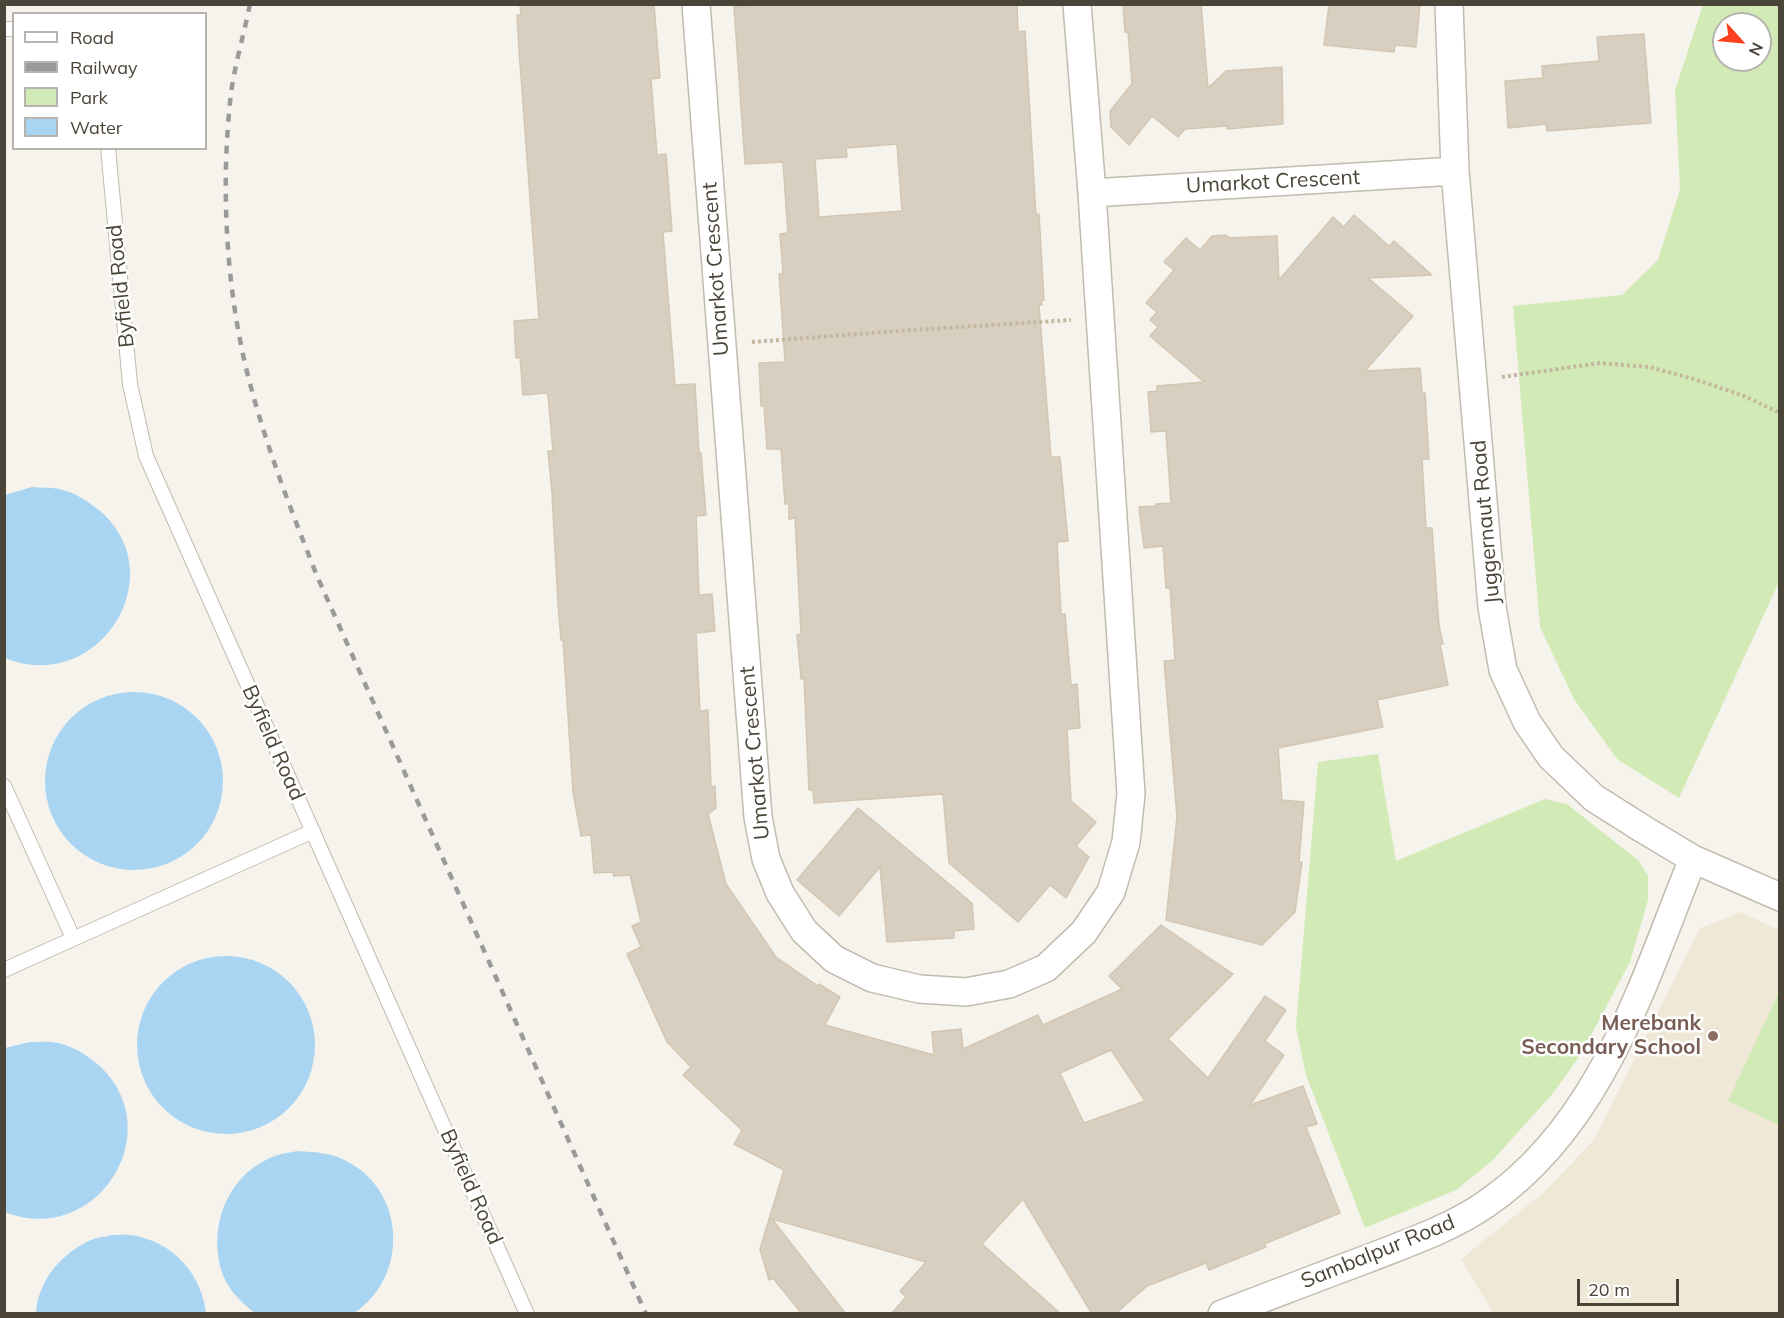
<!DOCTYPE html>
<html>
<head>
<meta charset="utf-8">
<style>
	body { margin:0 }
	#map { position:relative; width:1784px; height:1318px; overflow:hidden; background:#f6f3ec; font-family:Mulish,sans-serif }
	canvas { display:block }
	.frame { position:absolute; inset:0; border:6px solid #4b4439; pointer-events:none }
	.legend { position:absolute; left:12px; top:12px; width:195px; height:138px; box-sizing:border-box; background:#fff; border:2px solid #b7b4b0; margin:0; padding:8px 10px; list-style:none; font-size:18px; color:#4b4439 }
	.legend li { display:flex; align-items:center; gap:12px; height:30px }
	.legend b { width:30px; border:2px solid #b7b4b0 }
	.north { position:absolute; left:1712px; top:12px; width:60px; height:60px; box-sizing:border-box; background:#fff; border:2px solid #b7b4b0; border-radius:50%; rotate:117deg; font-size:16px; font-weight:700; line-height:24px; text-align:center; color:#4b4439 }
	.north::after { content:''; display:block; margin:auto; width:21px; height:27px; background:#fc3f1d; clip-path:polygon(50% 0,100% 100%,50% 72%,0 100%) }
	.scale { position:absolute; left:1577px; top:1279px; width:102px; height:27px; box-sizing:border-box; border:3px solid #4b4439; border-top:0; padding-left:8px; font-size:18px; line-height:21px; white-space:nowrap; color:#4b4439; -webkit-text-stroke:4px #fff; paint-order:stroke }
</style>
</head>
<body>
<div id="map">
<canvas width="1784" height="1318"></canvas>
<div class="frame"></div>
<ul class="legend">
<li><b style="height:8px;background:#fff"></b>Road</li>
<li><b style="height:8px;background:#9a9a9a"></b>Railway</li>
<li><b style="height:16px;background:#d2eab5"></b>Park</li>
<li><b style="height:16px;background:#a9d4f2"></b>Water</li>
</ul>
<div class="north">N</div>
<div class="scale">20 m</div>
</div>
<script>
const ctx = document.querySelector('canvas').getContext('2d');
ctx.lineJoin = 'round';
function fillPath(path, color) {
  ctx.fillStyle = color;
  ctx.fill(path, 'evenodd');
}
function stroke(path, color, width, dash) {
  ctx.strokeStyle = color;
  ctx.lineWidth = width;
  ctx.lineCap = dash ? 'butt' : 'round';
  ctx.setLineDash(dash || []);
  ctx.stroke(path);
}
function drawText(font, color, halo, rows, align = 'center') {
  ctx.font = font + ' Mulish,sans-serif';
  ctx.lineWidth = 5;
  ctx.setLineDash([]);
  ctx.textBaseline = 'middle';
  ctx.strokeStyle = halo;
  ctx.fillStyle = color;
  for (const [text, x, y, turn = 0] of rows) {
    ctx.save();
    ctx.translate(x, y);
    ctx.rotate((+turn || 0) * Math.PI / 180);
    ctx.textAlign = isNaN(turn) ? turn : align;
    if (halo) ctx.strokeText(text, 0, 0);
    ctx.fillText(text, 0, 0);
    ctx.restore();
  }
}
fillPath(new Path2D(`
	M1741,912l38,18v383h-286l-32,-54 83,-67 49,-51 107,-213z`), '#efe8d6');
fillPath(new Path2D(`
	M1703,5h76v577l-100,216 -62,-39 -43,-60 -34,-72 -27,-321 109,-11 36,-35 22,-71 -5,-99zM1724,24h36v36h-36z
	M1378,754l18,107 149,-62 22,5 72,57 9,15v24l-18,62 -49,92 -27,38 -62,69 -36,29 -91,38 -59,-153 -10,-48 22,-265z
	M1779,992l1,133h-1l-51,-24z`), '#d2eab5');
fillPath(new Path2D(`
	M32,487c8,1 19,0 27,2 15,3 28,12 40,21 76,64 0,186 -94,148v-163z
	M45 781a89 89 0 1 1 178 0a89 89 0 1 1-178 0Z
	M137 1045a89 89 0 1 1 178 0a89 89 0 1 1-178 0Z
	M30,1042c9,0 19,-1 28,1 13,3 26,10 37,19 78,64 4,187 -90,150v-164z
	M297,1151c19,1 37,2 53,12 57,32 57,116 4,150h-99c-13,-10 -26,-22 -32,-38 -16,-45 3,-98 47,-117 8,-4 18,-5 27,-7z
	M112,1235c9,0 20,-1 28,2 37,9 62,40 66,76h-170c2,-30 22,-56 49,-70 8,-5 18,-6 27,-8z`), '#a9d4f2');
const building = new Path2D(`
	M520,4h134l6,74 -9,1 6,76 9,-1 6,77 -9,1 12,153 20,-1 4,69h2l5,62 -10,1 3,79 13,-1 3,37 -19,2 4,78 8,-1 3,77 4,-1 1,22 -8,6 18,70 50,73 42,29 1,-2 21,13 -15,28 109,30 -2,-23 29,-3 2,20 75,-34 5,10 79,-36 -13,-13 52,-51 72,49 -65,65 40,39 57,-82 21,14 -21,31 19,14 -34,50 53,-19 14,38 -11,3 34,86 -76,31 2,3 -57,23 -3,-7 -59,23 -32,28h-23l-69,-115 -41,45 79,70h-170l15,-17 -6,-6 26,-29 -154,-43 74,95h-44l-29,-36 -4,2 -9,-31 24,-79 -50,-26 8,-14 -59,-55 8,-8 -24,-25 -40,-88 14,-7 -9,-21 9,-4 -11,-47 -16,1 -1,-4 -19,1 -3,-38 -10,1 -8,-44 -10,-152h-2l-3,-36 -6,-111 -4,-42h5l-5,-56 -2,-2 -23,2 -3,-38 -4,1 -2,-37 25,-2 -20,-269 -2,-35h4zM1111,1050l34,51 -61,22 -24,-50z
	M770,4h247l1,28 7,-1 11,184 3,-1 5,86 -3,1 1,4h-3l12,152h9l8,84 -11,1 4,72h4l6,71 6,-1 3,44 -13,1 4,72 25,21 -20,24 13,11 -23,41 -16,-13 -32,37 -69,-59 -6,-69 -129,9 -1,-13h-4l-5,-112 -3,1 -4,-44 4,-1 -6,-116 -6,1v-15h-4l-4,-55h-14l-3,-43h-3l-2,-43 26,-1 -6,-88h4l-3,-40 8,-1 -5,-71 -38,2 -11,-157zM897,144l5,67 -83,6 -4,-58 32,-2 -1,-9z
	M1123,4h78l7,84 18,-17 56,-4 1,57 -56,5v-3l-42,3 -7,8 -26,-21 -23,29 -18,-18 -1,-16 22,-27 -4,-52h-3z
	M1329,4h91l-4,43 -21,-2 -1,7 -70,-7z
	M1644,34l7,89 -104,8 -1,-7 -38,4 -3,-47 38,-3 -1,-12 57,-5 -2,-24z
	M1354,215l35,31 5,-5 38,34 -64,3 45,38 -48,55 55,-3 2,25h3l4,66h-7l4,69h6l7,98 4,18h-3l8,41 -71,15 6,27 -105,21 4,52 22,2 -5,60h3l-7,50 -33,33 -96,-25 11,-103 -13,-156 11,-1 -5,-72h-4l-3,-42 -19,2 -5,-41 17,-1v-2l15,-1 -5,-72 -15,1 -3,-40 9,-1v-5l47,-4 -54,-46 8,-9 -8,-7 7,-8 -11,-9 28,-33 -10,-8 22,-24 14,12 12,-14 14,-1 3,3 48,-2 2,44 54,-63 11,10z
	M858,808l114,95 2,26 -20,2v7l-67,4 -7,-75 -41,49 -42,-36z`);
fillPath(building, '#d8cfc1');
stroke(building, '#d3c7b4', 1.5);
const service = new Path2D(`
	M4,29h10
	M108,148l22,236 16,72 381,858
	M4,786l69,152
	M4,970l309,-139`);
const minor = new Path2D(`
	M696,4l62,813 8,42 14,34 24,38 30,28 38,19 47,11 47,3 43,-8 37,-16 38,-36 27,-40 15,-50 5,-48 -39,-601 -15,-189
	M1449,4l6,167 37,436 11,63 24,52 24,35 43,41 49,31 50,30 87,38
	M1092,193l363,-22
	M1222,1314c48,-18 96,-37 145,-55 40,-16 83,-30 119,-55 116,-79 157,-222 207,-345`);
stroke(service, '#c2bbae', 16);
stroke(minor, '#c2bbae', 30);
stroke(new Path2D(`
	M752,342l145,-11 174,-11
	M1502,377l98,-14 49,4 45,12 50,17 36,17`), '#c4b79f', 4, [3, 3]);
stroke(service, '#fff', 14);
stroke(minor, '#fff', 27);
stroke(new Path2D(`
	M250,4c-6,30 -15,60 -19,89 -11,96 -5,205 21,298 17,63 41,124 65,185l329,738`), '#9a9a9a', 4.5, [8, 8]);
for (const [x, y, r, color] of [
	[1713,1036,6,"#8d6e63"]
]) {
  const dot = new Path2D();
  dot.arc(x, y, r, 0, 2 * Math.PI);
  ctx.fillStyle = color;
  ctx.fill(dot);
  stroke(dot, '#fff', 2);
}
drawText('21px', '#4b4439', '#fff', [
	["Umarkot Crescent",1273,182,-3],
	["Umarkot Crescent",716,269,-94],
	["Byfield Road",121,286,-96],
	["Juggernaut Road",1486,522,-95],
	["Byfield Road",273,743,66],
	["Umarkot Crescent",755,753,-95],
	["Byfield Road",471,1187,66],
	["Sambalpur Road",1378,1252,-22]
]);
drawText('bold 21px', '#785e54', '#fff', [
	["Merebank",1701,1024],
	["Secondary School",1701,1048]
], 'right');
</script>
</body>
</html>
